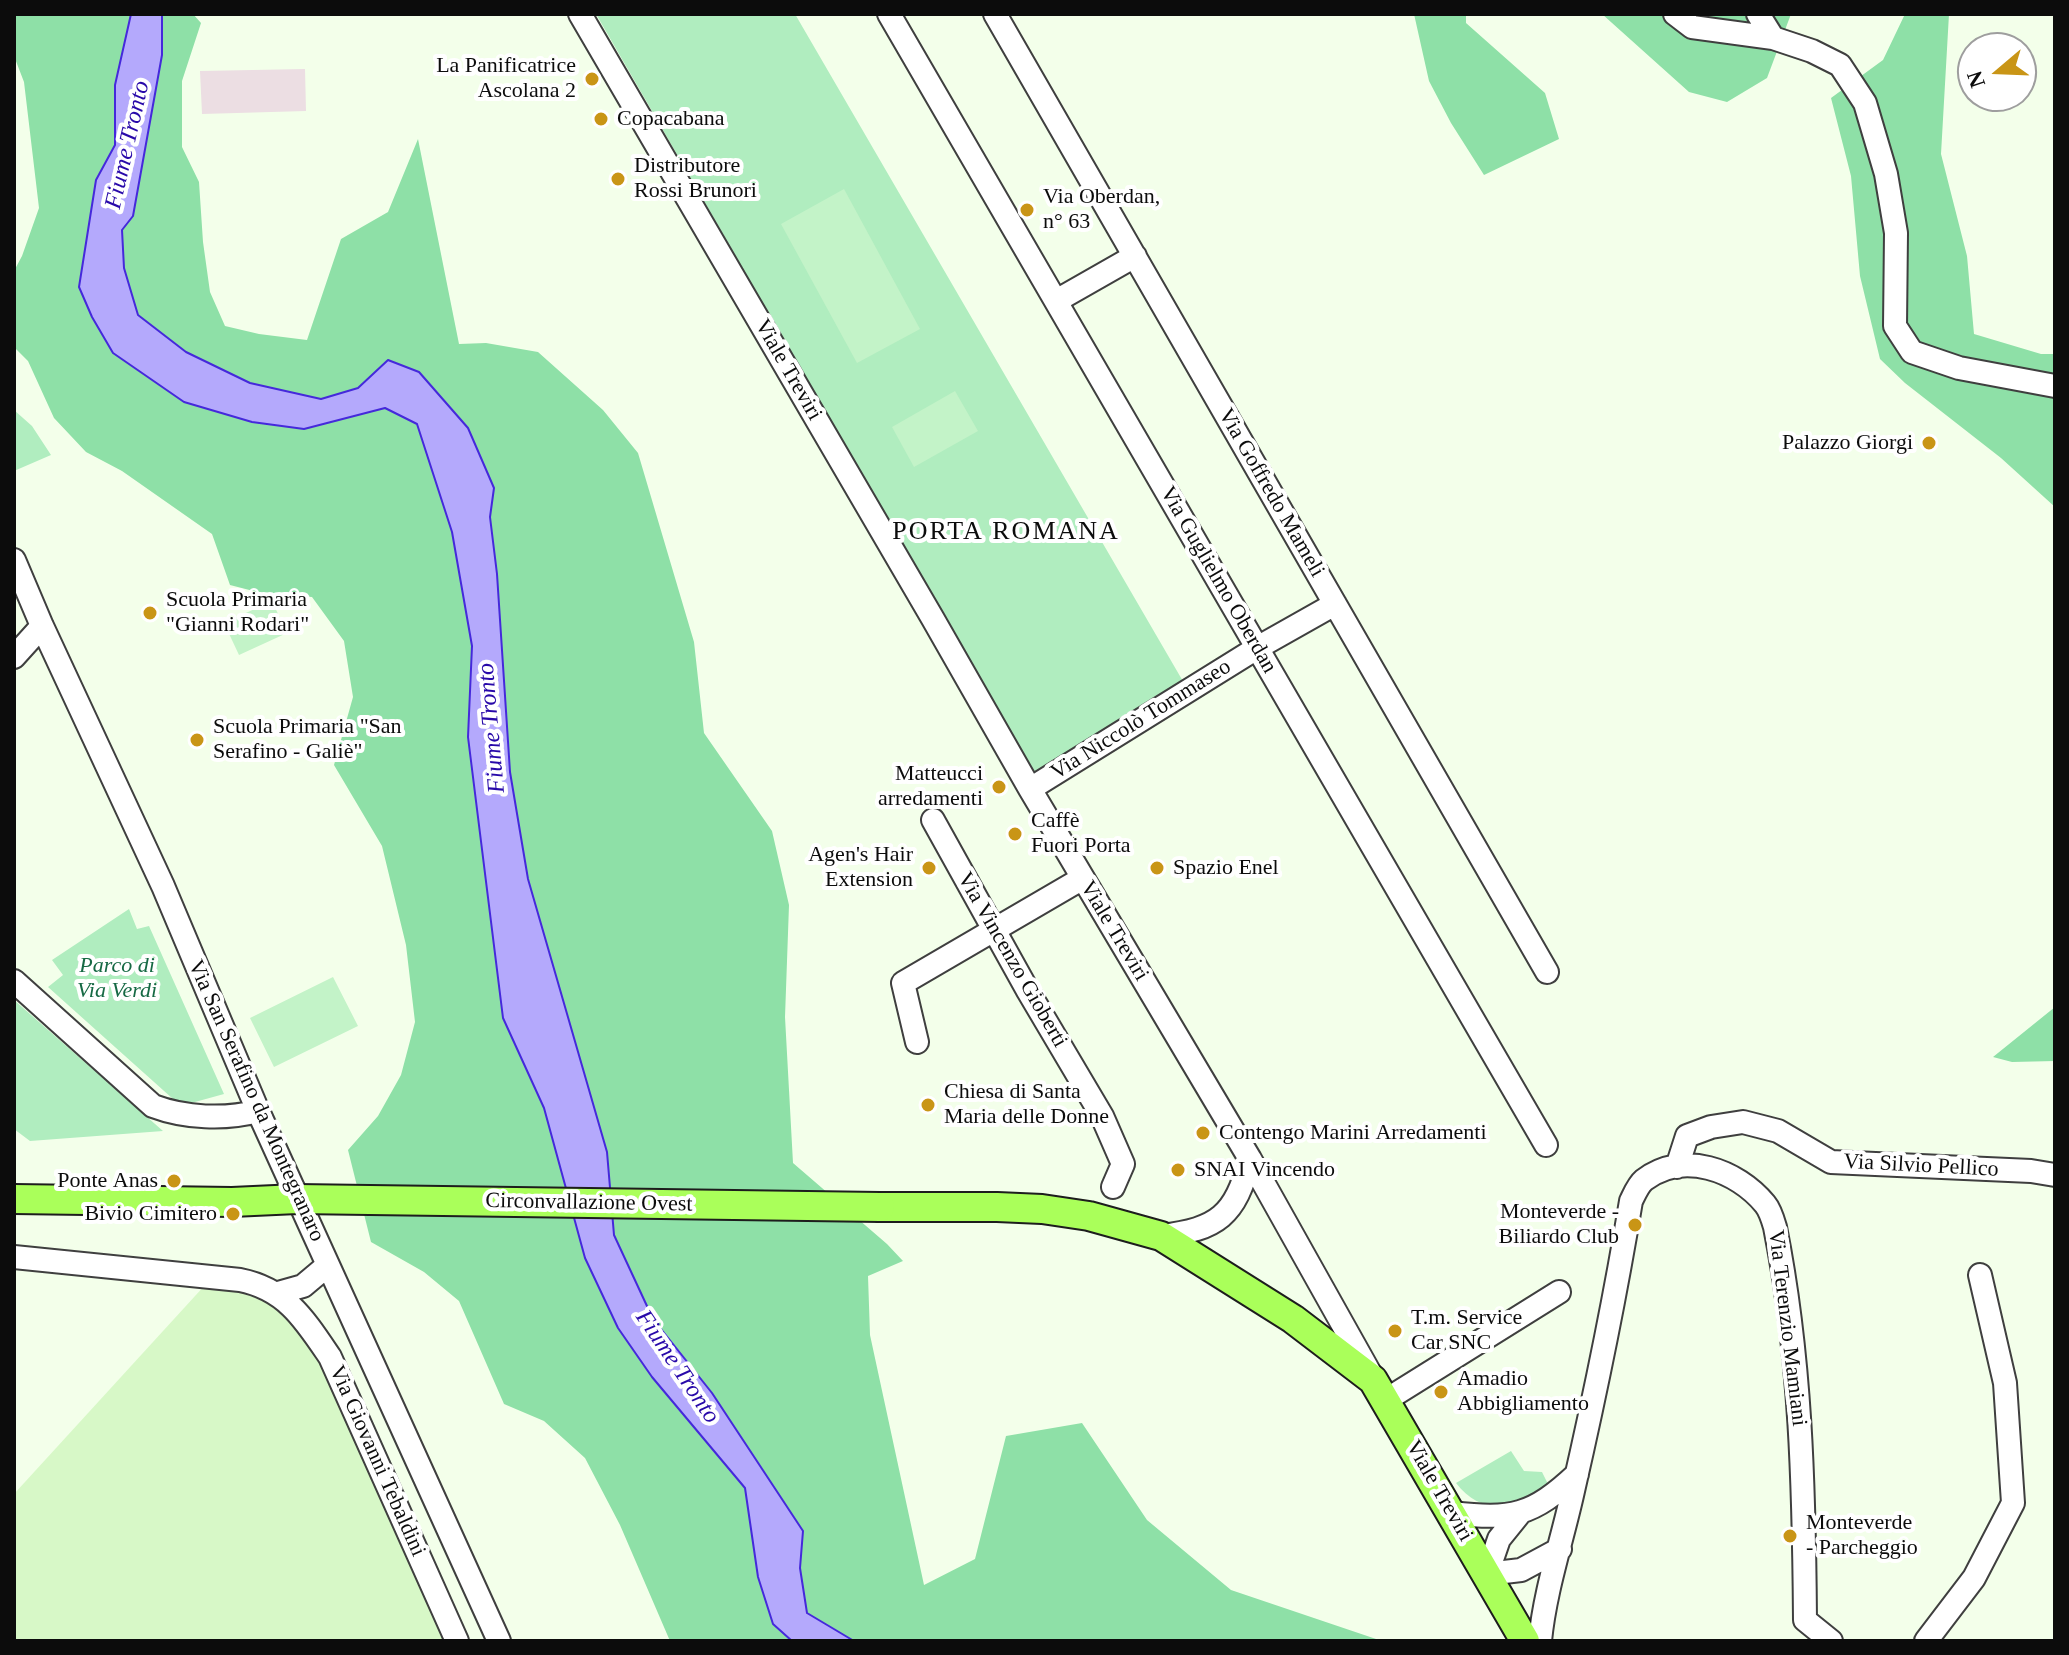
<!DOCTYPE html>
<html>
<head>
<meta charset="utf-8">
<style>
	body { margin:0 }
	#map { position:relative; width:2069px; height:1655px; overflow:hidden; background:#f3ffea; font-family:Georgia,serif }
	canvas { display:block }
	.frame { position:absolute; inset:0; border:16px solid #0c0c0c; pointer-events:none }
	.north { position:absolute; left:1957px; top:32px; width:80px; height:80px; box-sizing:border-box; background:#fff; border:2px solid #9e9e9e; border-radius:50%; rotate:251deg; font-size:22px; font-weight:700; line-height:32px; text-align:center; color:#0c0c0c }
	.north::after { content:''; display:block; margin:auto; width:28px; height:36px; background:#c99516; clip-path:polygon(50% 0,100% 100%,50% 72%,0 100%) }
</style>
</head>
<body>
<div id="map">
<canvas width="2069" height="1655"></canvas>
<div class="frame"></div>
<div class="north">N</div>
</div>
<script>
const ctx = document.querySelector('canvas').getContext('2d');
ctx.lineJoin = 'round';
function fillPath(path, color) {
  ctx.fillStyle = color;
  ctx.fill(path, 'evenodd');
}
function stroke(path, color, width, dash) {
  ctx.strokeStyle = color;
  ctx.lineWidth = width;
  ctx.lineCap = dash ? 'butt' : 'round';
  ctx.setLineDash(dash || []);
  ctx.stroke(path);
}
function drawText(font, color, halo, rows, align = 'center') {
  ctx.font = font + ' Georgia,serif';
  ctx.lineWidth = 8;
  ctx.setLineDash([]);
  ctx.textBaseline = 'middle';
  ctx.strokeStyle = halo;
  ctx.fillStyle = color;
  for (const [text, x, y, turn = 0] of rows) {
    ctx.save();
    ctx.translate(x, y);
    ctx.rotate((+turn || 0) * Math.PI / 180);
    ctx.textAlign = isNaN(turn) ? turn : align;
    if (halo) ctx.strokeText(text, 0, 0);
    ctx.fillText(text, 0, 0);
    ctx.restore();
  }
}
fillPath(new Path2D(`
	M305,69l1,42 -104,3 -2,-43z`), '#ecdee3');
fillPath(new Path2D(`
	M206,1284l28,2 36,15 27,24 30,37 126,279h-439v-147z`), '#d7f8c7');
fillPath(new Path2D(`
	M596,14h199l389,669 -148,94z
	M14,410l18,16 19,29 -37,16z
	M129,909l8,20 12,-3 75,168 -40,11 -11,-6 -125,-112 15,-12 -11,-15z
	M14,1000l149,131 -133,10 -16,-12z
	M1511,1451l13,20 18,1 7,14c-32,22 -66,32 -93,-3z`), '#b0edbf');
fillPath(new Path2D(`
	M14,14h117l-16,71v60l-19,35 -17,107 225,142 81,-21 32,16 35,108 20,114 -4,91 35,281 41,90 41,150 33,70 34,49 94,111 12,89 15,47 19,17h-122l-50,-116 -35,-67 -41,-37 -40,-17 -45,-103 -35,-29 -53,-30 -23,-92 30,-34 23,-41 14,-53 -9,-77 -24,-99 -48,-81 19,-68 -9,-56 -32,-44 -47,-3 -35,-9 -18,-51 -90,-63 -36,-19 -32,-34 -26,-57 -14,-14v-76l8,-15 17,-48 -15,-126 -10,-26z
	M162,14h31l8,9 -19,58v66l17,35 4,60 7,50 15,34 34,8 48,6 34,-101 47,-27 30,-73 41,205 27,-1 52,9 65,58 35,43 56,189 10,91 68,98 17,74 -4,112 8,146 94,81 16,17 -35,15 2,59 54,250 51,-26 31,-123 76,-13 65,97 84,70 151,51h-528l-47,-28 -7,-45 3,-37 -91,-138 -59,-74 -39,-84 -7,-83 -79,-273 -18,-107 -13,-198 -7,-57 4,-29 -26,-60 -110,-40 -36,11 -72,-16 -64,-31 -48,-37 -14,-47 -2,-39 11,-13 29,-161z
	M1414,14h52v9l79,70 14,46 -75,36 -33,-52 -22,-42z
	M1602,14h189l-24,64 -40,24 -38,-10z
	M1905,14h44l-8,140 26,102 7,78 67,20h14v153l-54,-49 -96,-75 -25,-24 -20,-83 -9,-100 -20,-78 52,-38z
	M2055,1007v54l-43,1 -19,-5z`), '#8ee0a7');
fillPath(new Path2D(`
	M844,189l76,140 -63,34 -76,-139z
	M955,391l23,40 -64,36 -22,-40z
	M272,601l15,32 -48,22 -15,-32z
	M333,977l25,49 -84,41 -24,-49z`), '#c3f3c8');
const water = new Path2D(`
	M131,14h31v41l-29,161 -11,14 2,38 14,47 48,37 64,31 71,16 37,-11 30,-28 31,12 49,56 26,60 -4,29 7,57 13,198 18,107 79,273 7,83 39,84 59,74 91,138 -3,37 7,45 47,28h-62l-19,-17 -15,-47 -13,-89 -93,-111 -34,-49 -33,-70 -41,-150 -41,-90 -35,-281 4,-91 -20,-114 -35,-108 -32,-16 -81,21 -52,-7 -68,-20 -71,-49 -21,-36 -13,-30 17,-107 19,-35v-60z`);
fillPath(water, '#b4a9fc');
stroke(water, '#4529db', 2);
const minor = new Path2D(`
	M580,14l353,605 97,170 220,370 121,216
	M889,14l657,1131
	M995,14l552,958
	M1675,14l17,13 81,11 39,13 28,14 25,38 21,71 10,59 -1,93 17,26 47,16 96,18
	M1758,14l15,24
	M1056,301l79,-45
	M14,560l28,66 121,260 95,225 241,530
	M14,657l28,-31
	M1030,789l227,-141 78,-44
	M933,820l95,171 74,125 21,48 -10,23
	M14,981l139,125c32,12 72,14 105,5
	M917,1042l-14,-59 180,-105
	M1677,1167l10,-31 24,-9 32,-5 35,9 53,31 200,9 24,4
	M1161,1236c57,-7 74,-20 89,-77
	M14,1257l226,23c46,9 65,40 90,77l127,284
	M278,1293l25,-7 25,-21
	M1386,1400l173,-108
	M1452,1513c60,7 80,3 125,-39
	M1520,1513l-21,26 -12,35 34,-4 39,-21
	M1540,1641c5,-51 22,-100 33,-150 22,-96 42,-193 58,-290 3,-6 7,-16 13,-21 39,-30 93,-10 121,24 5,6 8,16 10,23 26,130 29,261 30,393l26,21
	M1926,1641l48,-63 39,-75 -8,-120 -25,-108`);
const major = new Path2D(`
	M14,1199l218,3
	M880,1207h117l45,2 47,7 72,20 132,83 80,61 152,261`);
stroke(minor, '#3f3f3f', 26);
stroke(major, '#1d1d1d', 32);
stroke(minor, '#fff', 22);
stroke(major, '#aaff5a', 28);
const majorBridge = new Path2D(`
	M232,1202l65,-3 583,8`);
stroke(majorBridge, '#1d1d1d', 32, []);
stroke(majorBridge, '#aaff5a', 28);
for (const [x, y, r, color] of [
	[592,79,8,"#c99516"],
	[601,119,8,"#c99516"],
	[618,179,8,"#c99516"],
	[1027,210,8,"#c99516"],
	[1929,443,8,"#c99516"],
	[150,613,8,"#c99516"],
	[197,740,8,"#c99516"],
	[999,787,8,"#c99516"],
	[1015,834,8,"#c99516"],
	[929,868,8,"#c99516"],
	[1157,868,8,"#c99516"],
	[928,1105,8,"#c99516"],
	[1203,1133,8,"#c99516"],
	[1178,1170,8,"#c99516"],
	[174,1181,8,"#c99516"],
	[233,1214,8,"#c99516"],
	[1635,1225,8,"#c99516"],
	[1395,1331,8,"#c99516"],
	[1441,1392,8,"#c99516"],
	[1790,1536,8,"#c99516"]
]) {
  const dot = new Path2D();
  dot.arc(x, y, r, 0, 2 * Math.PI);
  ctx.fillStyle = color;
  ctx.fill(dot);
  stroke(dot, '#fff', 3);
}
drawText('22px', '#0c0c0c', '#fff', [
	["La Panificatrice",576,66,"right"],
	["Ascolana 2",576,91,"right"],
	["Copacabana",617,119],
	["Distributore",634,166],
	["Rossi Brunori",634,191],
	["Via Oberdan,",1043,197],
	["n° 63",1043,222],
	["Palazzo Giorgi",1913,443,"right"],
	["Scuola Primaria",166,600],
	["\"Gianni Rodari\"",166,625],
	["Scuola Primaria \"San",213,727],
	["Serafino - Galiè\"",213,752],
	["Matteucci",983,774,"right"],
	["arredamenti",983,799,"right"],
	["Caffè",1031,821],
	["Fuori Porta",1031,846],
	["Agen's Hair",913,855,"right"],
	["Extension",913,880,"right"],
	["Spazio Enel",1173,868],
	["Chiesa di Santa",944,1092],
	["Maria delle Donne",944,1117],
	["Contengo Marini Arredamenti",1219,1133],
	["SNAI Vincendo",1194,1170],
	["Ponte Anas",158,1181,"right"],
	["Monteverde -",1619,1212,"right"],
	["Biliardo Club",1619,1237,"right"],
	["Bivio Cimitero",217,1214,"right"],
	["T.m. Service",1411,1318],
	["Car SNC",1411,1343],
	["Amadio",1457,1379],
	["Abbigliamento",1457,1404],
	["Monteverde",1806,1523],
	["- Parcheggio",1806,1548]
], 'left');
drawText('22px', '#0c0c0c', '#fff', [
	["Viale Treviri",788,370,60],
	["Via Goffredo Mameli",1271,493,60],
	["Via Guglielmo Oberdan",1218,580,60],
	["Via Niccolò Tommaseo",1141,720,-32],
	["Viale Treviri",1114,931,59],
	["Via Vincenzo Gioberti",1012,960,60],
	["Via San Serafino da Montegranaro",256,1101,66],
	["Via Silvio Pellico",1921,1166,3],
	["Circonvallazione Ovest",589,1203,1],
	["Via Terenzio Mamiani",1787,1328,83],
	["Via Giovanni Tebaldini",377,1461,66],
	["Viale Treviri",1439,1491,60]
]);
drawText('italic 22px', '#166944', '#fff', [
	["Parco di",117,966],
	["Via Verdi",117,991]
]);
drawText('italic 24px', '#2809a9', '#fff', [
	["Fiume Tronto",128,145,-77],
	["Fiume Tronto",492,728,-95],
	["Fiume Tronto",677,1367,56]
]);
ctx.letterSpacing = '2px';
drawText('26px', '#0c0c0c', '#fff', [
	["PORTA ROMANA",1006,532]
]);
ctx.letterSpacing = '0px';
</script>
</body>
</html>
